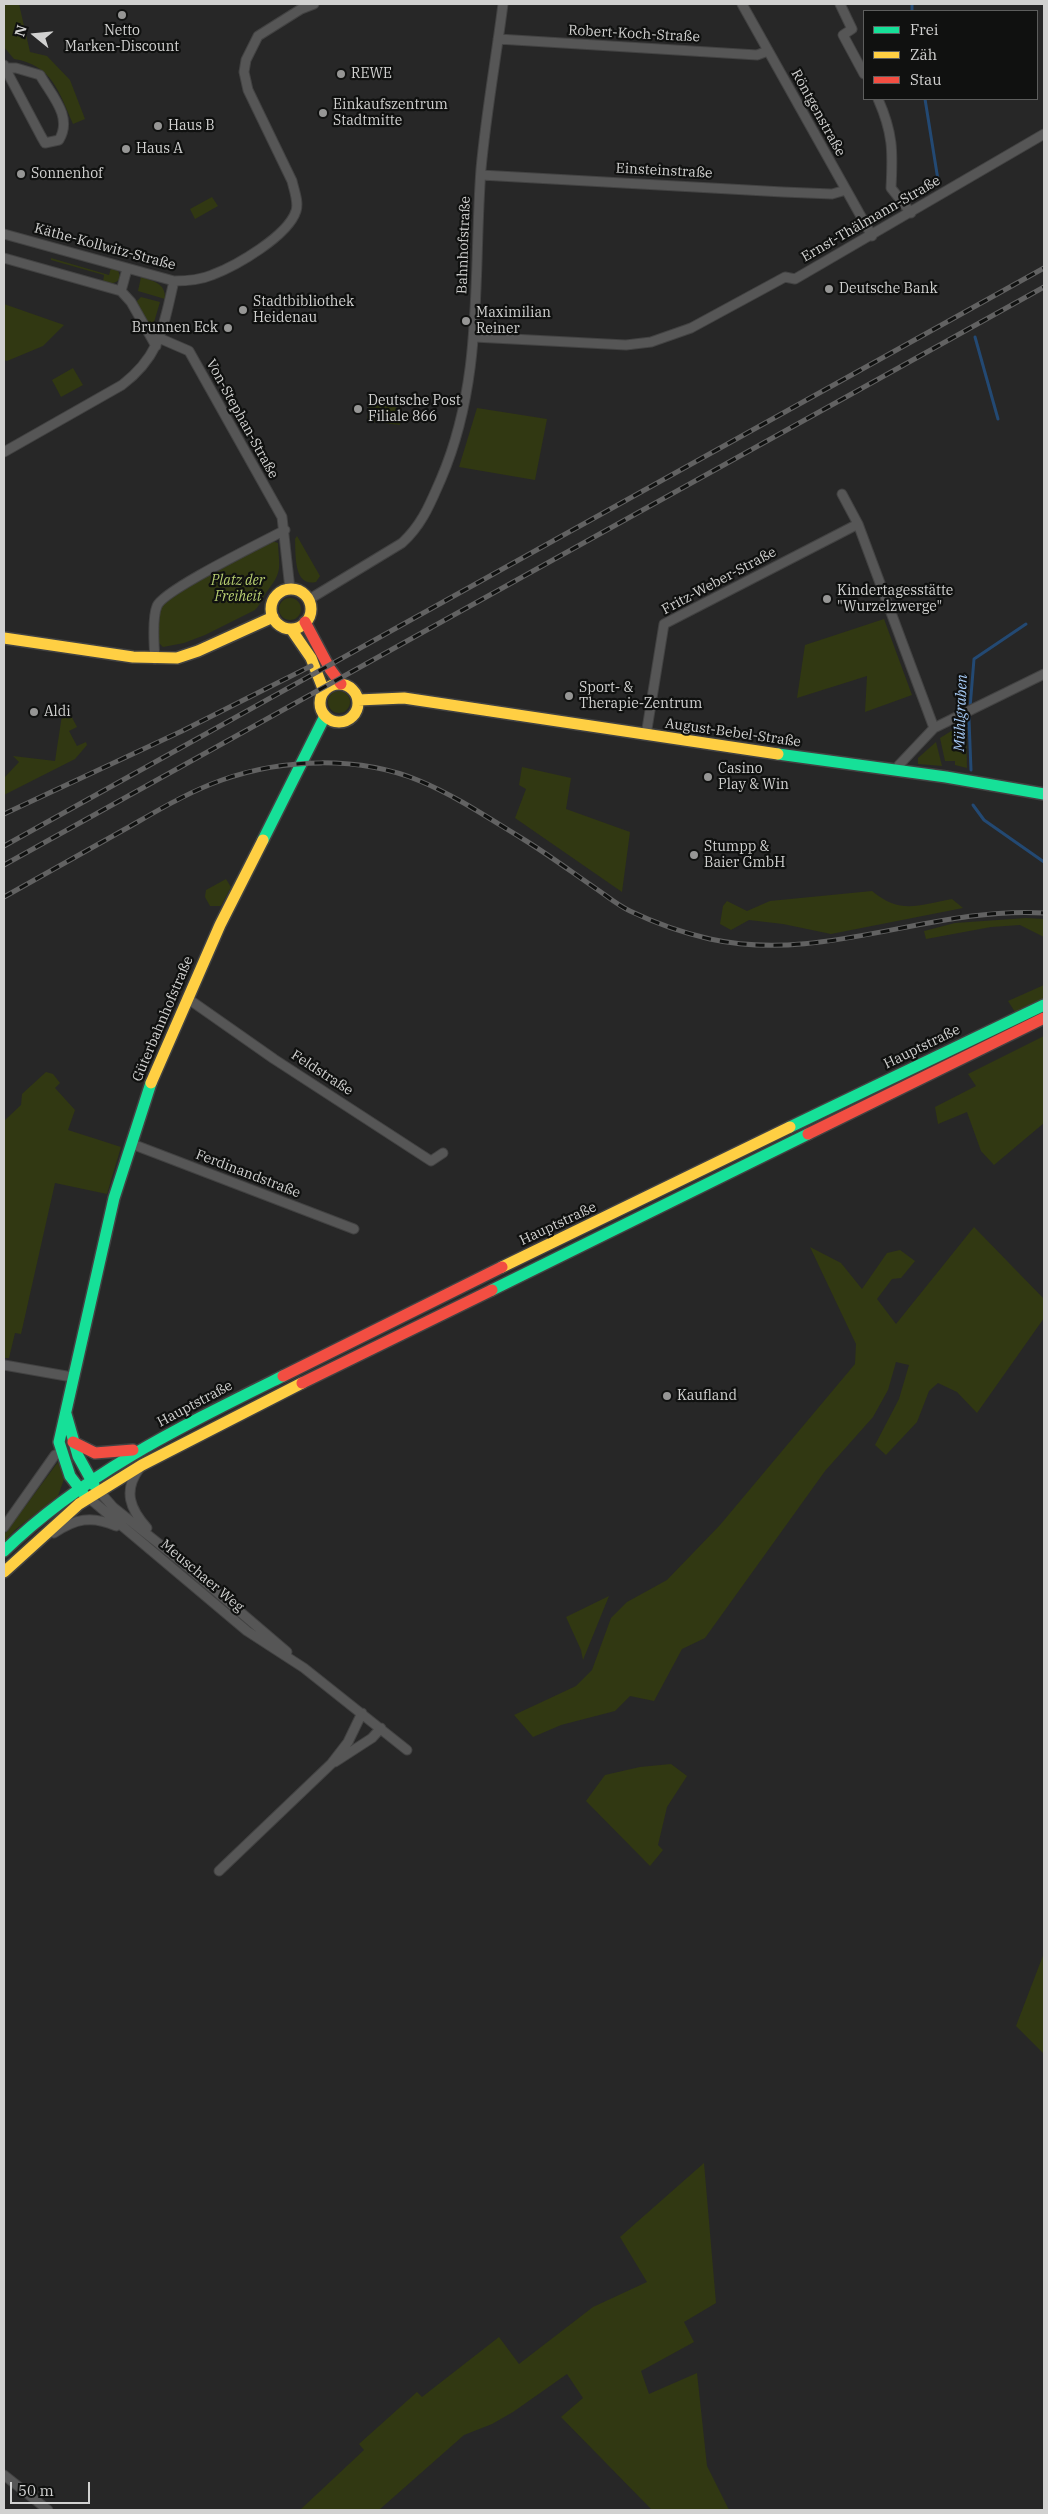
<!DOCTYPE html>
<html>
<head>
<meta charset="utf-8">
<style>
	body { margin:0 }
	#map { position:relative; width:1048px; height:2514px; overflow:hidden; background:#272727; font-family:"IBM Plex Serif",serif }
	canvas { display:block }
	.frame { position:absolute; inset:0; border:5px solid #d1d1d0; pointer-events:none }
	.legend { position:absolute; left:863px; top:10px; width:175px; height:90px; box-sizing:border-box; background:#101110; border:1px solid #5d5e5d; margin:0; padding:6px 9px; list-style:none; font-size:15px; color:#d1d1d0 }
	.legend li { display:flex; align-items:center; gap:10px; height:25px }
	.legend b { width:25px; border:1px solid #5d5e5d }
	.north { position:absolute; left:10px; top:10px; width:50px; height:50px; -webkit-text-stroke:4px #101110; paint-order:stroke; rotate:287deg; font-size:14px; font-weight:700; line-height:20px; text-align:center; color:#d1d1d0 }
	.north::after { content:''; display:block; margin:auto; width:18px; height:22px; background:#d1d1d0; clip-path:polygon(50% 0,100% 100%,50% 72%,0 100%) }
	.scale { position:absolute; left:10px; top:2482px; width:80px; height:22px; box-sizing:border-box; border:2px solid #d1d1d0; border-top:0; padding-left:6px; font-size:15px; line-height:18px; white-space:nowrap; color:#d1d1d0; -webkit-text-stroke:4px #101110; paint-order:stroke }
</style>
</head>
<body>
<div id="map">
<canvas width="1048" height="2514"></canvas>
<div class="frame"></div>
<ul class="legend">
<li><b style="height:6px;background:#16e098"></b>Frei</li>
<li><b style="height:6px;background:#ffcf43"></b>Zäh</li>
<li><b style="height:6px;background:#f24e42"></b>Stau</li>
</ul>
<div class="north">N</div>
<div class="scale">50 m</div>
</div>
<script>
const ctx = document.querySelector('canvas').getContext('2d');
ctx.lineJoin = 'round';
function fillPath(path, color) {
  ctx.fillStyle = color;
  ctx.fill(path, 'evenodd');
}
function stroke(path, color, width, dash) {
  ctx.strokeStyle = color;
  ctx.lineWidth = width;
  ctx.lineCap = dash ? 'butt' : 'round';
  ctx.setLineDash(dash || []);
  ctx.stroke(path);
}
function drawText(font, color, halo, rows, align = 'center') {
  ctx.font = font + ' "IBM Plex Serif",serif';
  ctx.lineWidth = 4.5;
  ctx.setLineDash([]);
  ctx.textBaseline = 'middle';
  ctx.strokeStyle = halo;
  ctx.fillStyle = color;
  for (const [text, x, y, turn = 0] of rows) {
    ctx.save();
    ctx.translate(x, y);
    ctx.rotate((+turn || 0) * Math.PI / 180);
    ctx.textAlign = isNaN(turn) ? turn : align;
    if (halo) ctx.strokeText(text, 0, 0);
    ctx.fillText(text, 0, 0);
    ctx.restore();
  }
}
fillPath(new Path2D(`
	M4,4h15l11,48 17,4 23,24 15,39 -12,5c-14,-32 -21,-59 -59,-65l-10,-12z
	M212,197l6,9 -23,13 -5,-10z
	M51,258l58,17 2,-7 7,2 2,7c-3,8 -10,6 -17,5l1,-7 -53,-15z
	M141,277c12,4 25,6 24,22l-27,-8z
	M141,297l19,5 -8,27 -16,-27z
	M4,304l60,21 -21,21 -36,15 -3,-1z
	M73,368l10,17 -22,12 -9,-17z
	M369,404l33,4 -2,17 -33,-4z
	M477,408l70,11 -12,61 -76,-13z
	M297,536l23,40 -4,6c-23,5 -20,-28 -21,-43z
	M272,541l6,2c1,24 5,28 -10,47 -5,7 -7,14 -13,20l-50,25 -21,8 -21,4 -5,-5 2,-34 6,-9z
	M279 609a11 11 0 1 1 22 0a11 11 0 1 1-22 0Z
	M884,619l28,76 -47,17 2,-36 -70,22 8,-53z
	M328 702a11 11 0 1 1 22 0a11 11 0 1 1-22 0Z
	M64,702l13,25 -8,4 8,15 9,-4 1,3 -12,14 -71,36v-17l15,-16 -6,-6 42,5z
	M966,722l1,46 -12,-3v-4h-10l-5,-23z
	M936,742l6,24 -24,-2v-6z
	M522,767l49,11 -5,31 64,23 -8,60 -107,-74 11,-29 -7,-4z
	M226,879l5,8 -10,19h-11l-5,-9 1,-7z
	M872,891c29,24 46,14 80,8l11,9 -132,26 -48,-10 -34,-4 -18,10 -11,-6 3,-18 4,-5 20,10 23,-10z
	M1026,918l18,1v18l-24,-12 -29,2 -65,12 -2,-8 31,-8z
	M1044,985v13l-29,14 -7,-11z
	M1044,1036v87l-50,42 -13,-14 -14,-39 -29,12 -3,-17 41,-21 -8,-12z
	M46,1072l7,2 7,9 -5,5 20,22 -7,20 53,17 -14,47 -52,-11 -34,151 -6,-1 -6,25h-5v-237l17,-16 1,-11z
	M974,1227l70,72v19l-67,95 -20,-21 -19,-9 -9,8 -12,31 -31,33 -11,-10 24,-46 10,-34 -13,-3 -8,28 -15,27 -48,54 -120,167 -23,11 -28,52 -24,-5 -15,15 -54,14 -28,12 -19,-22 62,-29 16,-16 19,-52 16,-16 40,-22 53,-55 135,-161 1,-20 -46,-97 31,16 21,26 25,-36 13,-3 15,11 -14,17 -9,1 -15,20 19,25z
	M58,1462l6,17 -6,17 -43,34 -11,12v-7z
	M609,1596l-26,64 -2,-10 -15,-33z
	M671,1764l16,12 -20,31 -9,38 5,5 -13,16 -64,-65 19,-26 35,-8z
	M1044,1953v101l-28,-28z
	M704,2163l12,140 -32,19 10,20 -53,29 8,23 48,-21 10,93 22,44h-77l-91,-93 22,-19 -16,-24 -54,38 -21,12 -28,11 -85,75h-79l64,-60 -5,-6 58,-52 5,5 77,-60 20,27 74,-57 54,-25 -27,-45z`), '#313812');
stroke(new Path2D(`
	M912,4v7
	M925,99l13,81
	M975,337l23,82
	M971,770l-2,-50 5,-61 52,-35
	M973,805l11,15 60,42`), '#234973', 3);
const street = new Path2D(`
	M742,4l130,232
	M840,4l12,25 -9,6 21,39
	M498,39l259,16 11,-4
	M4,65l1,3 36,68 4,7 14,-3c14,-23 -7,-44 -19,-65l-24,-7h-11
	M878,99c15,34 15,52 13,89l20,25
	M481,175l302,17 49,2 14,-4
	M4,234l170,47c13,0 26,-1 38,-6 24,-9 76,-39 84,-64 3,-9 -2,-21 -4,-30l-44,-91 -4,-18 2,-12 12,-24 43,-27 13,-5
	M4,258l117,33
	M127,269l-6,22 10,11 25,44
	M474,337l152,8 25,-3 40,-14 94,-51 10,2 249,-145
	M159,338l30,13 93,166 8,72
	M4,452l118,-67c39,-30 41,-58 52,-104
	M842,494l16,30 76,204
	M308,600l94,-57c20,-18 28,-39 39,-64 43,-100 32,-203 40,-310 5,-55 15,-110 22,-165
	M155,659c-1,-13 -3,-41 2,-53 6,-16 108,-65 128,-76
	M646,735l18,-111 194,-100
	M898,771l1,-6 35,-37 110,-54
	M187,998l87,61 157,102 12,-8
	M132,1144l222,85
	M4,1365l68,12
	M139,1469c-16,22 -9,40 8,59
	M99,1491l14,16 70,56 104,89
	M89,1498l158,133 57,37 103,82
	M4,1527l51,-72 6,-2
	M54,1533c21,-14 37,-18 62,-7
	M335,1762l37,-24 9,-10
	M219,1871l112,-107 17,-22 14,-29
	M4,2475l44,35`);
const fast = new Path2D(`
	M778,754l168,23 98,17
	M263,840l62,-124
	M790,1127l254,-122
	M492,1290l316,-156
	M66,1414l12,42 16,29
	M83,1493l-13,-17 -11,-34 55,-244 37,-115
	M4,1551c80,-78 180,-126 279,-175`);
const slow = new Path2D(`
	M271 609a20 20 0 1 1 40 0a20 20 0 1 1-40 0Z
	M291,629l20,29 13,33
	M4,638l129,19 44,1 21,-7 75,-34
	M320 703a19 19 0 1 1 38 0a19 19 0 1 1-38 0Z
	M358,700l46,-2 374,56
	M151,1083l69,-158 43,-85
	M502,1267l288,-140
	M4,1572l75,-68 63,-39 160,-82`);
const jam = new Path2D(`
	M305,622l25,47 11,15
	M808,1134l236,-116
	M283,1376l219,-109
	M302,1383l190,-93
	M73,1442l22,11 38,-3`);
stroke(street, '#424242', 11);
stroke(fast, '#424242', 14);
stroke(slow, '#424242', 14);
stroke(jam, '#424242', 14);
stroke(street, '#565656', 9);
stroke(fast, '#16e098', 11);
stroke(slow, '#ffcf43', 11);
stroke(jam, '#f24e42', 11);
const rail = new Path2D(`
	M4,814l178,-83 129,-65
	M4,846l1040,-578
	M4,865l1040,-578
	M4,897c41,-23 82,-46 123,-69 30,-17 61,-36 95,-48 61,-22 138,-24 198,1 36,15 70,38 103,58 26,16 50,34 75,51 10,7 21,16 32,21 25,12 54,22 80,28 115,25 220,-33 334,-26`);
stroke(rail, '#626262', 5);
stroke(rail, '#101110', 3, [9]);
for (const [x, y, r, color] of [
	[122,15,5,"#969695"],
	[341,74,5,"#969695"],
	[323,113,5,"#969695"],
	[158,126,5,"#969695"],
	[126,149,5,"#969695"],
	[21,174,5,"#969695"],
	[829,289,5,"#969695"],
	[243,310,5,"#969695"],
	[466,321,5,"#969695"],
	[228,328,5,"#969695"],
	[358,409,5,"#969695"],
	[827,599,5,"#969695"],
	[569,696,5,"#969695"],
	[34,712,5,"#969695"],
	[708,777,5,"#969695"],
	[694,855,5,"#969695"],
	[667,1396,5,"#969695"]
]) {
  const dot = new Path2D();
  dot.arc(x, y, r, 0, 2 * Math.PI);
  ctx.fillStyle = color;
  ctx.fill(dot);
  stroke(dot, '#101110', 2);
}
drawText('14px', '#d1d1d0', '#101110', [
	["Netto",122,31,"center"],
	["Marken-Discount",122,47,"center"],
	["REWE",351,74],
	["Einkaufszentrum",333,105],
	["Stadtmitte",333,121],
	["Haus B",168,126],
	["Haus A",136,149],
	["Sonnenhof",31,174],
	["Deutsche Bank",839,289],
	["Stadtbibliothek",253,302],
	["Heidenau",253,318],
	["Maximilian",476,313],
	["Reiner",476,329],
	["Brunnen Eck",218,328,"right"],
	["Deutsche Post",368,401],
	["Filiale 866",368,417],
	["Kindertagesstätte",837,591],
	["\"Wurzelzwerge\"",837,607],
	["Sport- &",579,688],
	["Therapie-Zentrum",579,704],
	["Aldi",44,712],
	["Casino",718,769],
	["Play & Win",718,785],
	["Stumpp &",704,847],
	["Baier GmbH",704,863],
	["Kaufland",677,1396]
], 'left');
drawText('14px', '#d1d1d0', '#101110', [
	["Robert-Koch-Straße",634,34,3],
	["Röntgenstraße",818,113,61],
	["Einsteinstraße",664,171,3],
	["Ernst-Thälmann-Straße",871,219,-30],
	["Bahnhofstraße",464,245,-88],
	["Käthe-Kollwitz-Straße",105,247,15],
	["Von-Stephan-Straße",242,419,61],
	["Fritz-Weber-Straße",719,581,-28],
	["August-Bebel-Straße",733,733,8],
	["Güterbahnhofstraße",163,1019,-67],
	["Hauptstraße",922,1047,-26],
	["Feldstraße",322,1073,33],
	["Ferdinandstraße",248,1174,21],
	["Hauptstraße",558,1224,-25],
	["Hauptstraße",195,1404,-28],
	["Meuschaer Weg",202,1576,40]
]);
drawText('italic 14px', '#b7ce70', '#101110', [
	["Platz der",238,581],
	["Freiheit",238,597]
]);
drawText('italic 15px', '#a7cbf7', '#101110', [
	["Mühlgraben",961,713,-88]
]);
</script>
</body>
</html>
